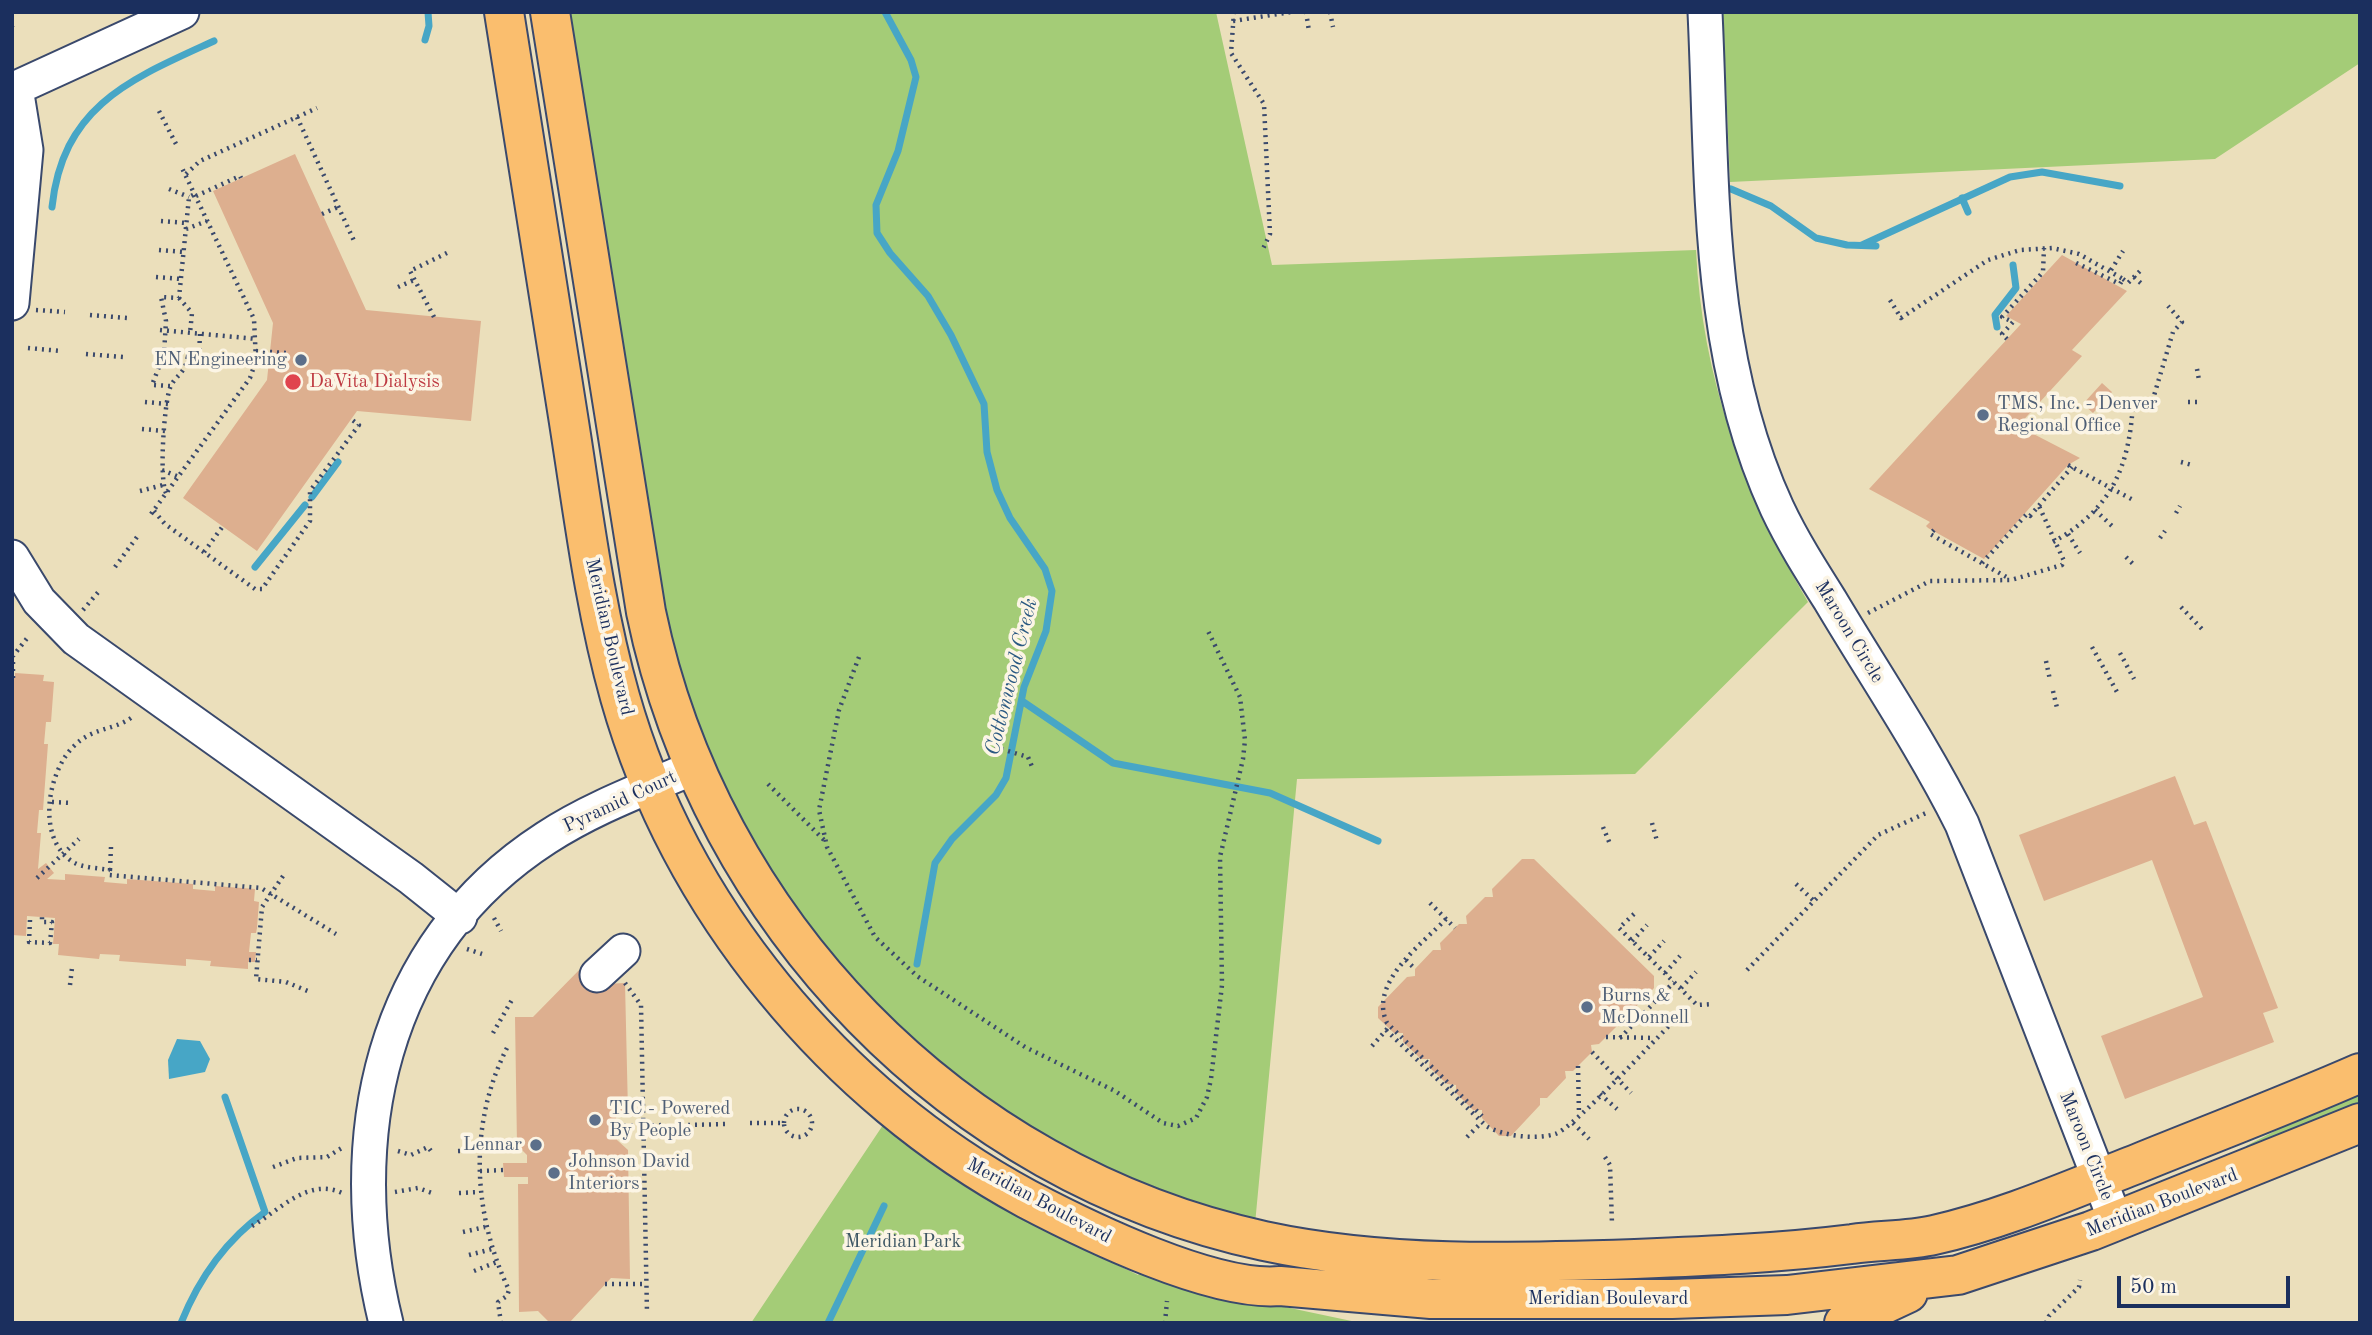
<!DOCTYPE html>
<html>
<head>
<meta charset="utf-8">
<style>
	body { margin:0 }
	#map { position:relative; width:2372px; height:1335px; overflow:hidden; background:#ebdfbb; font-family:"Old Standard TT",serif }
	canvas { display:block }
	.frame { position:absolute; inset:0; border:14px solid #1b2f5e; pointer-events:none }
	.scale { position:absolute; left:2117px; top:1276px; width:173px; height:32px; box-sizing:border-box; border:4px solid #1b2f5e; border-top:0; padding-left:9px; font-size:21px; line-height:24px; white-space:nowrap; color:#1b2f5e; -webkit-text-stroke:5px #fcf5e5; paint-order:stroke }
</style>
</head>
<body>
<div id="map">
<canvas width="2372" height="1335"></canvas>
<div class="frame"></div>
<div class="scale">50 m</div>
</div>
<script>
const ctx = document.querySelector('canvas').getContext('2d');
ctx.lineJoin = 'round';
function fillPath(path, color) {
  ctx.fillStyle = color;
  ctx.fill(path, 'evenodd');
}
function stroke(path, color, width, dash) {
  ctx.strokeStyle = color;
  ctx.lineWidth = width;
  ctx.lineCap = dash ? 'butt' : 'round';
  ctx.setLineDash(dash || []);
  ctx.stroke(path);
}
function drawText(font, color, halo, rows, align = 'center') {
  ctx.font = font + ' "Old Standard TT",serif';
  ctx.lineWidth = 7;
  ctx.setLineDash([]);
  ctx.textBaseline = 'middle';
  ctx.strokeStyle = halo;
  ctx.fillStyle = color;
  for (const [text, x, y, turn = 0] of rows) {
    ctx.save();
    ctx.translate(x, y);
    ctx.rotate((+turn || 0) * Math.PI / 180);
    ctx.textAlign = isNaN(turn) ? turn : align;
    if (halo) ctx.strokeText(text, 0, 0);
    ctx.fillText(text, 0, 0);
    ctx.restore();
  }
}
fillPath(new Path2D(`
	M564,12h652l56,253 424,-15c6,128 48,242 112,352l-173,172 -338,5 -42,445 -42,-11 -176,-75 -157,-119 -124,-160 -82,-190z
	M1723,12h637v51l-145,96 -485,23z
	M2360,1087v23l-110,44 -4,-8z
	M883,1125l62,47 61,38 132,65 6,-7 94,29 123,26h-610z`), '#a4cc77');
fillPath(new Path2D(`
	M177,1039l23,2 10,18 -5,13 -36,7 -1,-19z`), '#47a6c6');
stroke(new Path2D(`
	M885,12l26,48 5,17 -18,74 -22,54 1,28 13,20 38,43 23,39 33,69 3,48 10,38 13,28 35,51 7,22 -6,40 -22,56 -18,91 -10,17 -44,44 -17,24 -18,101
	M425,40l4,-14 -1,-14
	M1731,189l40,17 45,32 31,7 29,1
	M1962,198l6,14
	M52,207c11,-102 79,-128 162,-166
	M1862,245l148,-68 32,-5 78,14
	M1997,327l-2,-12 21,-27 -3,-23
	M312,497l26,-35
	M255,567l50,-62
	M1022,701l91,62 157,30 108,48
	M181,1323c18,-45 45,-83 84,-111l-40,-115
	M828,1323l56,-117`), '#47a6c6', 7);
fillPath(new Path2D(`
	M295,154l71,156 115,11 -10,100 -114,-10 -100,140 -74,-53 84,-118 6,-57 -60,-132z
	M2062,255l65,36 -55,59 10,6 -64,70 62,32 -12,7 -84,94 -56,-31 -2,-2 4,-4 -61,-33 152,-165 -15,-8z
	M2102,383l10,9 -19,21 -10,-9z
	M15,673l29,2 -1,6 11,1 -3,40h-5l-2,22h4l-5,66h-4l-2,23h4l-3,36 8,-6 8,10 -7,6 18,1v-6l40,3 -1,5 23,2v-5l66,5v5l22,2v-5l40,3 -1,12 5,1 -2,26 -1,5h-5l-2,19h7l-1,10h-7v7l-38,-3 1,-5 -25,-2v7l-67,-5 1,-6 -20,-1 -1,5 -41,-4 1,-11h-6l2,-26 -28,-2 -1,20 -14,-1v-257h3z
	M2175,776l19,49 12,-4 72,187 -15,5 11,29 -149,57 -24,-63 102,-39 -51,-137 -108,41 -25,-66z
	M1522,859h12l120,117v12l-30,31h-7v7l-18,18 -8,1 1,7 -19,19h-8l1,7 -19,20h-7v7l-29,31h-12l-17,-18v-8h-9l-17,-17v-8l-9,-1 -18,-17 1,-8h-9l-18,-17v-9h-9l-16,-15v-11l29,-30 8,-1v-7l18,-19h8l-1,-7 19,-19h8l-1,-8 19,-19h8l-1,-8z
	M585,964l21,20 19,-1 3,129h-12l1,28 11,10 2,129 -19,-1 -42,45h-19l-12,-12 -19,1 -1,-128h10v-7h-24l-1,-14h24v-8l-10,-10 -2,-128h18z`), '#ddaf8f');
const minor = new Path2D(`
	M1705,12c8,168 0,340 72,496 15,32 34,62 53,92 44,74 93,146 132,224l154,398
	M12,303l14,-153 -10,-62 166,-76
	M12,557l27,44 37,38 335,239 49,39
	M597,975l26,-24
	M386,1323c-45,-183 -7,-377 160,-485 46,-30 98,-49 149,-71`);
const major = new Path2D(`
	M504,12c22,135 42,270 64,404 15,94 26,189 52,281 60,212 215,398 407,502 61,32 186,93 253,87l151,13h241l115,-4 171,-20 133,-44 269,-108
	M550,12l96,600c64,309 308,562 618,629 121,26 248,22 371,18 73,-3 145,-6 217,-15 27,-4 55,-3 82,-9 71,-16 138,-46 205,-72 74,-30 148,-58 221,-90
	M1844,1323l64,-30`);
stroke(minor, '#3a496c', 37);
stroke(major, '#3a496c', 42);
stroke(new Path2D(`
	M1234,12l-3,41 33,51 6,130 -8,17
	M1306,12l3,19
	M1330,12l3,15
	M1233,21l58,-9
	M12,27l1,1
	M159,111l17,33
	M297,117l58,126
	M186,174l14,-13 117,-53
	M169,189l20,8
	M196,196l44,-20 1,2
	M322,214l16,-7
	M161,221l25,2
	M186,229l21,-8
	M159,250l25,2
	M2111,270l12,-19
	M156,277l25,2
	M2134,277l10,9
	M2123,279l5,4 13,-13
	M398,287l16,-7
	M179,298l13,15 -2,20
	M1890,300l11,18 87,-58 32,-10 32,-2 27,6 44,25 -3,5 -46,-22
	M36,310l29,2
	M90,315l37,3
	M434,317l-24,-46 41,-20
	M160,330l97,9
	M2007,339l-5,-5 11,-12 -11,-5 41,-45 1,-24
	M28,348l33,3
	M256,351l30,2
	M158,353l98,8
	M86,354l37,3
	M199,357l1,-23
	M2197,369l2,11
	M170,386l-18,-1 12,-31 2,-33 -5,-24 18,1 10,-101 6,-3
	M145,402l23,2
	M2188,402h13
	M142,429l23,2
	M2181,462l11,3
	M2068,465l67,36
	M162,470l17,7
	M140,491l23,-6
	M166,493c-7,-15 -2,-88 4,-105 5,-13 15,-13 18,-32
	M2095,510l17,16
	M154,511l11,13 90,65h7l48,-68v-30l49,-66 -8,-6
	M2176,513l4,-7
	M151,514l99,-136 6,-17 -2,-42 -72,-151
	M1934,530l-4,4 80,45
	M2068,534l12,19
	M2160,538l5,-7
	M2053,542c59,-33 77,-76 80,-141l20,-2 20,-67 9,-10 -14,-16
	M204,552l19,-26
	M2126,557l8,8
	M1982,563l45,-49 3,2 42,-49
	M115,567l22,-30
	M2181,607l21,22
	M83,610l17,-20
	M1868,613l62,-32 81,-1 51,-15 2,-4 -25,-55
	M2092,647l25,45
	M2120,653l14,26
	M859,657l-20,53 -20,100 8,37 48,90 42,39 108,71 90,44 48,32 15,3 18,-8 11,-21 4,-18 11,-94 -2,-128 23,-98 2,-19 -5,-43 -32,-66
	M2046,661l4,19
	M13,678v-22l15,-19
	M2053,691l4,17
	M131,718c-19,13 -38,9 -57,28 -27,26 -38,93 -1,116 10,6 25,6 37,8l-1,5 152,13 75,46
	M988,745l40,12 5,12
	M768,784l56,56
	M52,802l21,1
	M1652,823l5,18
	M1603,827l7,17
	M110,870l1,-23
	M283,876l-21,31 -6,72 30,3 24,10
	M37,878l42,-39
	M1796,884l18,17
	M1430,903l25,25
	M1634,914l-15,14 78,77 16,-1
	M494,918l7,13
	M1446,919c-24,25 -78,64 -59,104l95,93
	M30,920l-1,22 21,1 2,-21h-10v-5
	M1632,941l15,-16
	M467,949l15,5
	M1649,957l15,-16
	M249,960h8
	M1406,960l9,9
	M1747,970l131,-135 48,-22
	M1665,973l15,-17
	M625,983l16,22 6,308
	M70,985l2,-17
	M1681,988l15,-16
	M1386,1030l100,96c17,10 49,14 69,8 18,-5 100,-95 121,-115h-38
	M493,1033l20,-35
	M1606,1037l49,1
	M1620,1038l54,-56
	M1372,1046l16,-18
	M1592,1052l39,41
	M1578,1066l1,48
	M1600,1094l17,15
	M784 1123a14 14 0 1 1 28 0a14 14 0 1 1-28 0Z
	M750,1123h34
	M1573,1123l16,16
	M688,1125l39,-1
	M617,1126l49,-1
	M1467,1137l14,-14
	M398,1151l13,4 17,-8 3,4
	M458,1151l22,-1
	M1605,1157l5,8 2,59
	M273,1167l24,-9 30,-1 18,-11
	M480,1171l24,-1
	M395,1192l23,-4 14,5
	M459,1193l21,-1
	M252,1226c27,-15 56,-49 90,-33
	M463,1232l22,-5
	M469,1255l23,-6
	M474,1271l23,-9
	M605,1284h42
	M501,1323l-3,-21 9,-6 2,-6c-37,-78 -41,-168 0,-246
	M1165,1323l2,-22
	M2046,1323l3,-7 30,-29 1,-7`), '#3a496c', 4.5, [2, 5]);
stroke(minor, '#fff', 33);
stroke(major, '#fabe6e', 38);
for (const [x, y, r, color] of [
	[301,360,7,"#5c6f8a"],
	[293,382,9,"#e0444e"],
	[1983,415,7,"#5c6f8a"],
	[1587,1007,7,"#5c6f8a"],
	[595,1120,7,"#5c6f8a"],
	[536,1145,7,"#5c6f8a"],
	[554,1173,7,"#5c6f8a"]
]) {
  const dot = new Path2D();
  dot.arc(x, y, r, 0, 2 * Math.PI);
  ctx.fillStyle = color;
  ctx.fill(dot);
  stroke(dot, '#fcf5e5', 2.5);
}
drawText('19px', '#4e5e75', '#fcf5e5', [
	["EN Engineering",287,360,"right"],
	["TMS, Inc. - Denver",1997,404],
	["Regional Office",1997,426],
	["Burns &",1601,996],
	["McDonnell",1601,1018],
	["TIC - Powered",609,1109],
	["By People",609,1131],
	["Lennar",522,1145,"right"],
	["Johnson David",568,1162],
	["Interiors",568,1184]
], 'left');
drawText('19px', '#be3a42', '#fcf5e5', [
	["DaVita Dialysis",309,382]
], 'left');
drawText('19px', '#1b2f5e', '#fcf5e5', [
	["Maroon Circle",1849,632,59],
	["Meridian Boulevard",609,637,77],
	["Pyramid Court",620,802,-25],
	["Maroon Circle",2086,1146,68],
	["Meridian Boulevard",1039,1201,28],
	["Meridian Boulevard",2162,1203,-21],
	["Meridian Boulevard",1608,1299]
]);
drawText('19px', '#3d5664', '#fcf5e5', [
	["Meridian Park",903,1242]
]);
drawText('italic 21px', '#2a5982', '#fcf5e5', [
	["Cottonwood Creek",1012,677,-76]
]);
</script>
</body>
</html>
